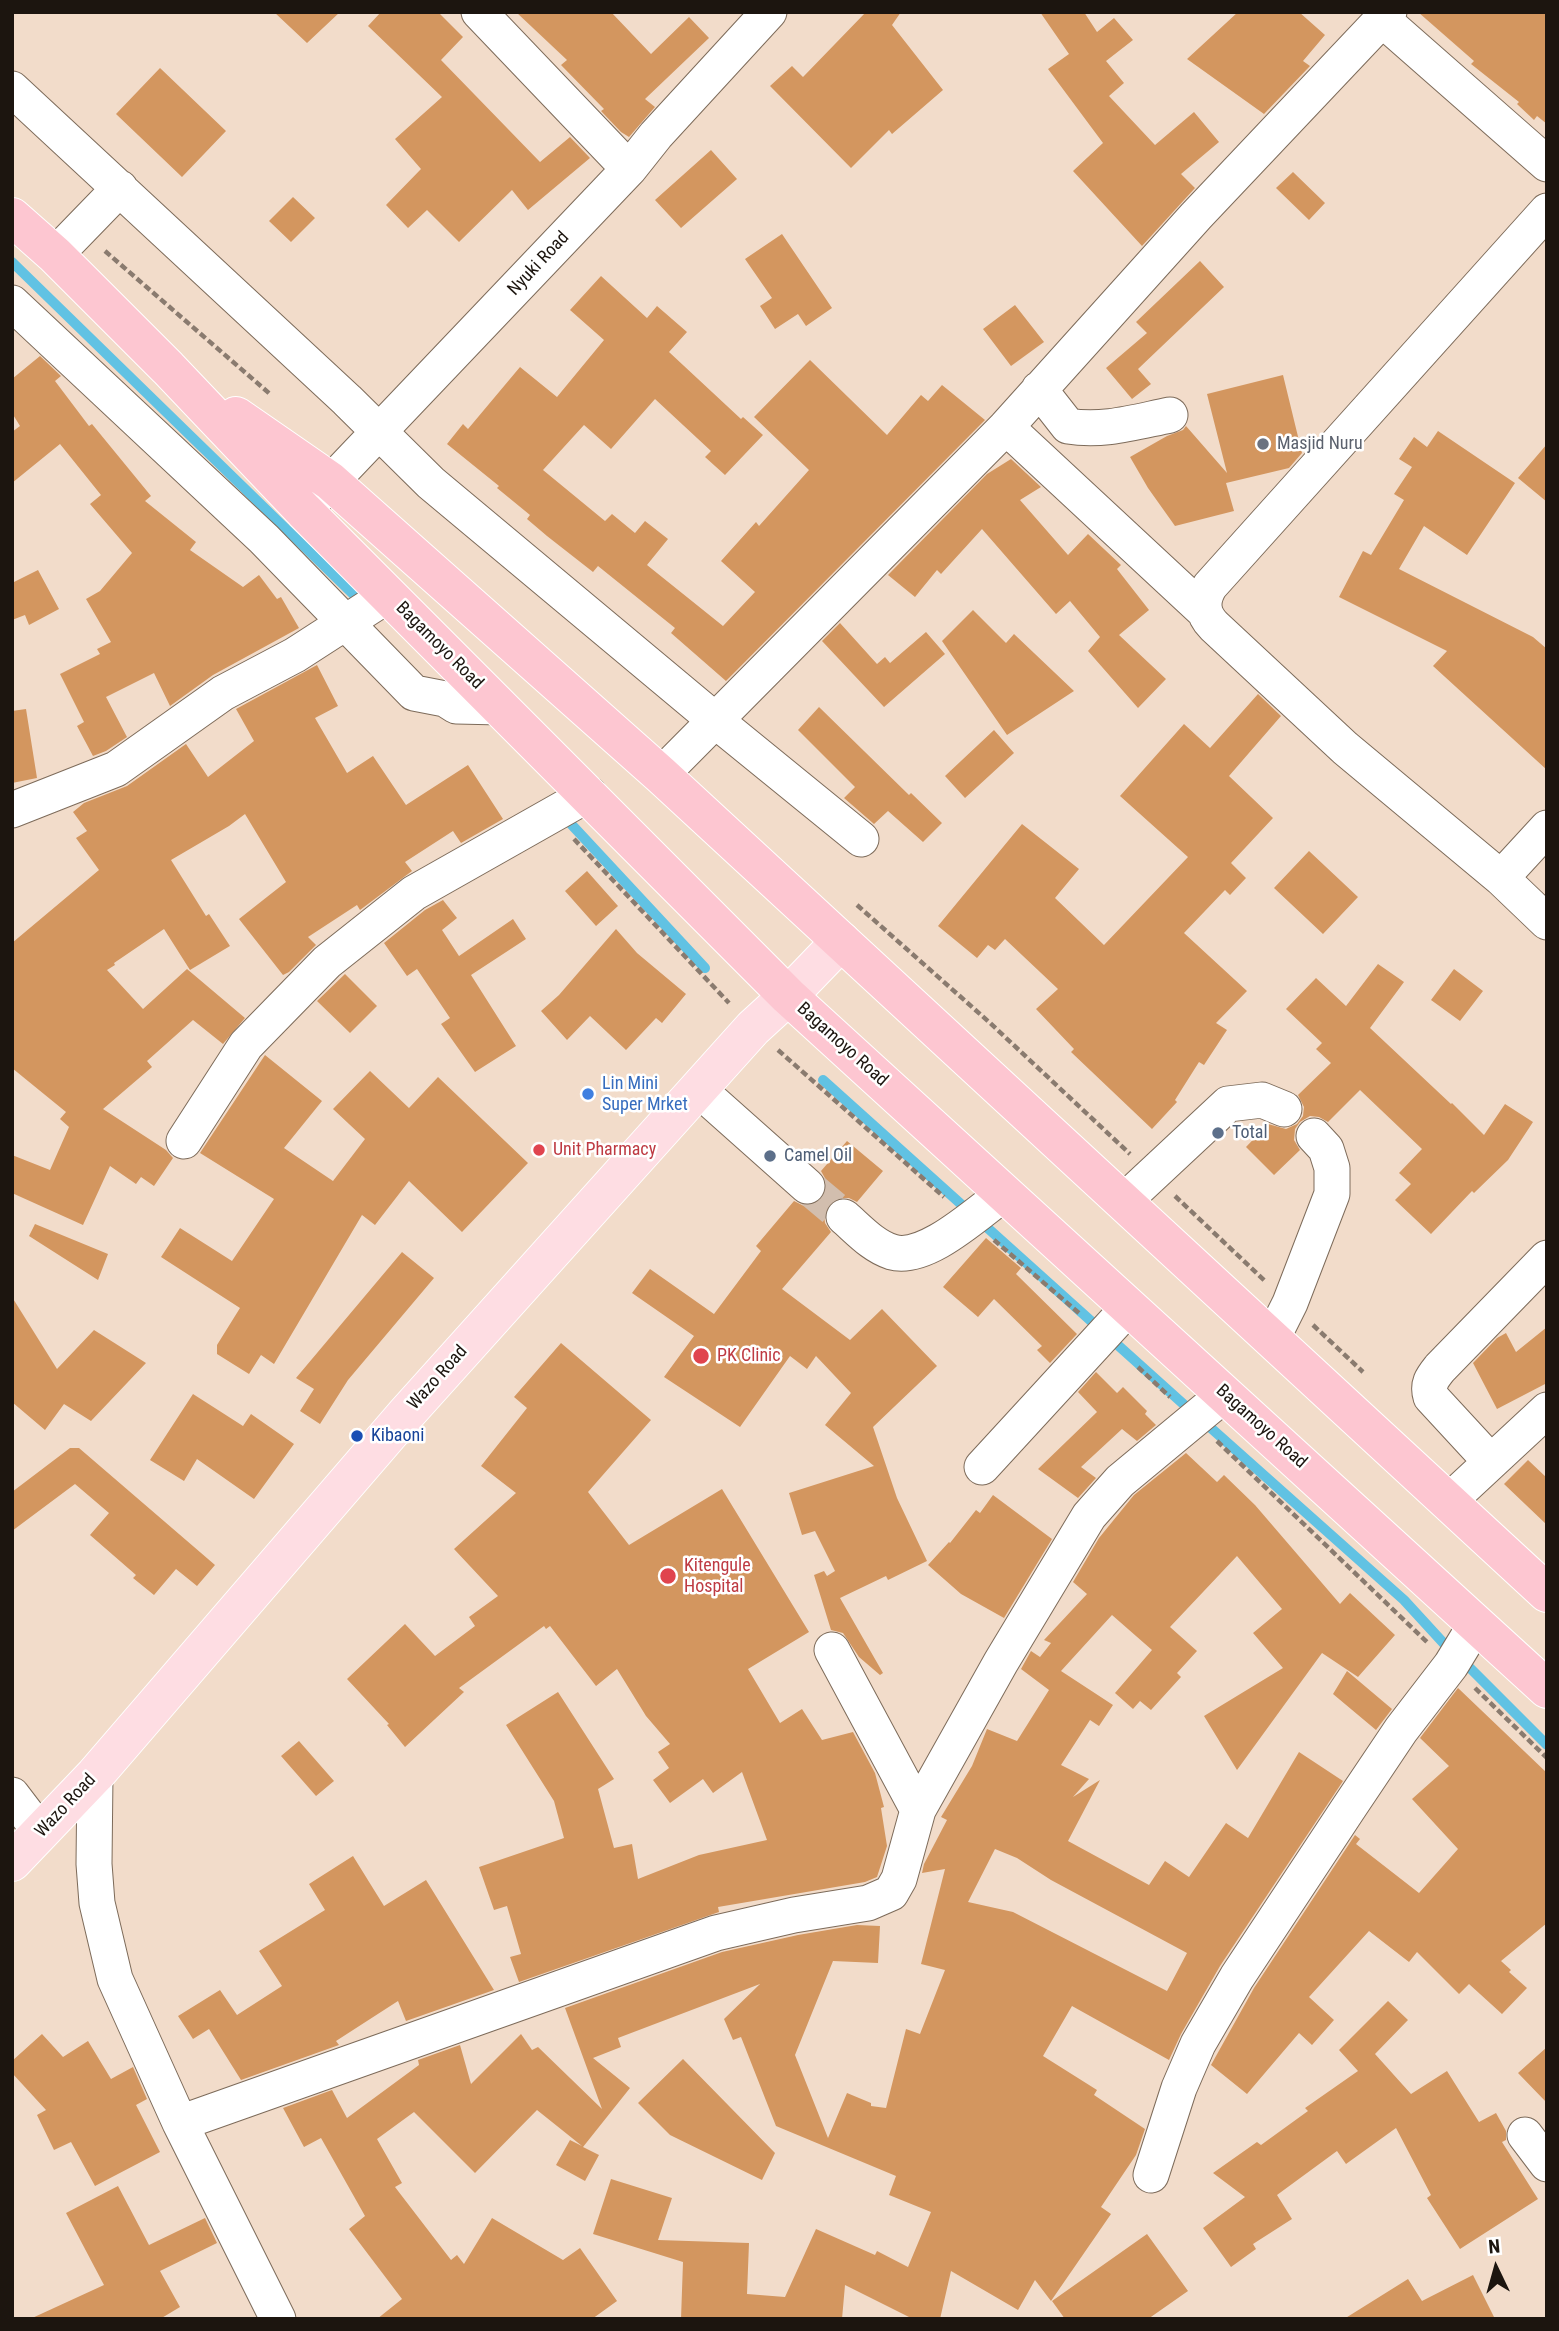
<!DOCTYPE html>
<html>
<head>
<meta charset="utf-8">
<style>
	body { margin:0 }
	#map { position:relative; width:1559px; height:2331px; overflow:hidden; background:#f2dcca; font-family:"Roboto Condensed",sans-serif }
	canvas { display:block }
	.frame { position:absolute; inset:0; border:14px solid #1c150f; pointer-events:none }
	.north { position:absolute; left:1461px; top:2233px; width:70px; height:70px; -webkit-text-stroke:5px #fff; paint-order:stroke; rotate:355deg; font-size:19px; font-weight:700; line-height:28px; text-align:center; color:#1c150f }
	.north::after { content:''; display:block; margin:auto; width:24px; height:32px; background:#1c150f; clip-path:polygon(50% 0,100% 100%,50% 72%,0 100%) }
</style>
</head>
<body>
<div id="map">
<canvas width="1559" height="2331"></canvas>
<div class="frame"></div>
<div class="north">N</div>
</div>
<script>
const ctx = document.querySelector('canvas').getContext('2d');
ctx.lineJoin = 'round';
function stroke(path, color, width, dash) {
  ctx.strokeStyle = color;
  ctx.lineWidth = width;
  ctx.lineCap = dash ? 'butt' : 'round';
  ctx.setLineDash(dash || []);
  ctx.stroke(path);
}
function fillPath(path, color) {
  ctx.fillStyle = color;
  ctx.fill(path, 'evenodd');
}
function drawText(font, color, halo, rows, align = 'center') {
  ctx.font = font + ' "Roboto Condensed",sans-serif';
  ctx.lineWidth = 5;
  ctx.setLineDash([]);
  ctx.textBaseline = 'middle';
  ctx.strokeStyle = halo;
  ctx.fillStyle = color;
  for (const [text, x, y, turn = 0] of rows) {
    ctx.save();
    ctx.translate(x, y);
    ctx.rotate((+turn || 0) * Math.PI / 180);
    ctx.textAlign = isNaN(turn) ? turn : align;
    if (halo) ctx.strokeText(text, 0, 0);
    ctx.fillText(text, 0, 0);
    ctx.restore();
  }
}
stroke(new Path2D(`
	M12,262l344,335
	M571,824l134,144
	M823,1080l367,330
	M1203,1421l201,179 44,48
	M1467,1665l80,80`), '#61c2e3', 10);
fillPath(new Path2D(`
	M274,12h66l-33,31z
	M381,12h57l25,25 -22,23 99,102 30,-25 20,21 -62,52 -16,-20 -53,52 -32,-32 -19,18 -22,-23 35,-36 -26,-30 47,-42 -74,-71z
	M516,12h95l40,42 38,-37 20,21 -64,61 10,8 -26,30 -8,-5 -20,-21 3,-2 -43,-44 6,-5z
	M866,12h35l-9,13 51,65 -51,44 -3,-4 -38,38 -81,-82 22,-20 11,11z
	M1040,12h44l13,20 17,-14 19,22 -27,21 18,22 -15,13 46,49 39,-33 25,30 -38,32 14,14 -53,58 -69,-75 30,-28 -55,-74 21,-15z
	M1238,12h61l26,23 -22,26 7,5 -46,48 -77,-55z
	M1418,12h129v112l-10,-8 -3,4 -17,-16 2,-2 -48,-38 3,-3z
	M160,68l66,63 -44,46 -66,-63z
	M711,150l26,29 -56,49 -26,-28z
	M1293,172l32,31 -16,17 -33,-32z
	M293,197l22,21 -24,24 -22,-21z
	M782,234l50,74 -26,18 -8,-12 -23,15 -15,-23 12,-8 -27,-39z
	M1200,261l24,26 -86,82 13,15 -19,15 -26,-31 41,-35 -11,-11z
	M601,276l46,42 10,-12 30,26 -18,20 72,67 2,-2 20,18 -38,40 -20,-18 6,-6 -56,-52 -44,50 -27,-24 -41,45 62,51 7,-7 23,19 10,-12 23,18 -21,26 76,61 32,-34 -34,-31 35,-39 3,4 50,-56 -55,-53 56,-57 77,75 34,-40 7,6 14,-16 43,35 -259,261 -55,-48 4,-5 -77,-62 -5,6 -46,-36 -20,-17 3,-4 -33,-27 2,-2 -52,-42 16,-20 5,5 52,-62 37,30 47,-57 -34,-30z
	M1015,305l29,37 -33,24 -28,-37z
	M40,356l21,20 -6,5 34,45 3,-2 59,72 -6,5 51,41 -6,8 53,37 16,-12 18,24 4,-2 18,31 -86,47 -43,31 -16,-33 -48,24 21,40 -21,14 -13,5 -16,-30 7,-4 -24,-48 40,-20 -3,-5 14,-7 -25,-43 14,-8 32,-38 -42,-49 11,-9 -41,-51 -48,39v-51l8,-6 -8,-13v-34z
	M1283,375l19,78 -13,15 -63,15 8,28 -59,15 -27,-38 -18,-31 37,-21 16,-6 3,-4 41,47 -20,-79z
	M1438,431l77,52 -48,72 -43,-29 -25,43 134,68 14,12v121l-114,-104 14,-15 -108,-54 24,-46 8,4 33,-55 -10,-6 18,-27 -13,-8 15,-22 13,10z
	M1547,444v58l-29,-24z
	M1011,459l30,28 -21,13 48,55 20,-21 33,31 -4,4 32,41 -30,25 47,44 -28,29 -50,-57 12,-14 -30,-36 -14,13 -74,-85 -41,45 -4,-4 -22,27 -27,-22 99,-101z
	M38,570l21,39 -30,16 -4,-10 -13,5v-37z
	M973,610l33,33 8,-9 60,57 -67,44 -65,-94z
	M840,623l37,41 8,-7 5,6 36,-31 19,22 -61,53 -62,-66z
	M317,665l21,41 -23,12 32,55 26,-17 33,49 62,-40 35,54 -42,24 -8,-12 -48,31 7,9 -52,39 -3,-5 -49,32 8,8 -27,27 -6,3 -44,-56 47,-37 -41,-68 -16,12 -58,34 35,56 3,-2 21,32 -40,24 -26,-41 -50,34 1,2 -8,5 36,39 44,-40 58,49 -22,26 -30,-24 -46,41 5,6 -49,42 63,41 7,8 -19,28 -13,-9 -5,7 -26,-18 -27,59 -71,-32v-38l38,15 19,-43 -9,-8 6,-7 -54,-44v-125l87,-73 -23,-32 11,-7 -14,-19 11,-9 43,-17 59,-42 22,33 46,-36 -18,-32z
	M1258,694l23,22 -52,60 44,42 -42,45 15,15 -16,17 -5,-5 -41,43 63,58 -31,32 11,7 -23,35 -5,-3 -24,38 2,2 -25,27 -81,-77 3,-3 -38,-40 22,-20 -53,-50 -10,11 -7,-5 -11,13 -39,-32 84,-102 57,45 -24,29 49,47 84,-88 -68,-61 64,-72 26,24z
	M819,707l90,88 2,-2 31,30 -19,19 -35,-31 -14,13 -30,-26 11,-11 -57,-57z
	M26,709l11,69 -25,5v-72z
	M994,730l20,23 -49,45 -20,-22z
	M1309,851l49,46 -35,37 -49,-46z
	M587,871l31,35 -22,20 -31,-35z
	M443,900l14,18 -15,12 17,26 54,-37 13,20 -55,36 45,71 -41,26 -34,-48 9,-6 -33,-49 -10,7 -23,-33 41,-33z
	M616,929l21,24 49,41 -24,29 -6,-5 -30,32 -36,-34 -23,24 -26,-29 18,-16z
	M1378,964l26,18 -34,46 81,76 1,-1 32,32 21,-31 28,18 -25,38 -34,33 -2,-2 -41,43 -36,-34 16,-16 -12,-11 23,-24 -62,-59 -32,32 -9,-5 -9,-1 -10,6 -5,7 -1,11 6,10 -26,25 -28,-28 22,-23 18,5 11,-5 6,-8 1,-9 -6,-12 33,-32 -15,-14 6,-6 -36,-34 30,-31 30,28z
	M1454,969l29,22 -23,30 -29,-21z
	M345,974l32,32 -27,27 -33,-32z
	M265,1055l57,46 -38,47 49,33 32,-42 -32,-30 37,-38 39,37 29,-31 90,86 -66,69 -53,-51 -34,44 -13,-10 -88,149 -13,-9 -12,19 -32,-20v-9l23,-37 -79,-51 19,-29 52,33 42,-62 -74,-46z
	M847,1141l36,30 -26,31 -8,-4h-11l-9,6 -5,10 1,9 6,9 -49,57 68,51 32,-31 55,57 -64,61 24,71 30,63 -39,19 -2,-4 -46,22 43,75 -3,2 -21,-18 -16,-24 -12,-3 -17,-55 10,-4 3,5 8,-5 -20,-40 -13,4 -13,-42 85,-27 -49,-41 26,-32 -35,-37 -9,13 -17,-13 -50,71 -76,-50 30,-41 -62,-43 18,-24 64,45 47,-63 -5,-5 38,-45 10,5 9,-1 9,-6 4,-8v-11l-5,-9z
	M35,1224l73,30 -10,26 -69,-44z
	M986,1238l35,30 -5,6 61,60 -27,29 -13,-13 5,-4 -48,-47 -16,18 -35,-30z
	M402,1252l32,26 -86,102 -28,44 -20,-13 14,-22 -18,-11z
	M12,1297l45,72 37,-39 52,33 -55,58 -27,-17 -19,26 -33,-28z
	M1547,1327v56l-50,26 -24,-46 24,-25 9,-5 10,19z
	M561,1343l90,77 -63,72 41,53 93,-56 87,143 -61,37 32,54 22,-14 20,31 31,-8 22,41 9,34 -3,1 6,38 -10,31 -12,5 -147,25 1,5 -200,70 -9,-25 11,-3 -14,-48 -13,4 -15,-43 85,-29 -10,-37 -48,-76 52,-33 56,87 -16,10 16,59 18,-4 6,35 61,-24 68,-15 -25,-68 -29,21 -10,-14 -33,24 -17,-23 16,-12 -11,-16 12,-8 -24,-28 -29,-47 -21,17 -46,-60 -4,3 -2,-3 -85,62 5,4 -59,55 -18,-22 2,-1 -42,-45 58,-55 30,32 40,-30 -6,-9 29,-21 -44,-47 62,-56 -35,-27 46,-58 -13,-11z
	M1096,1372l21,21 6,-6 24,24 -2,3 11,11 -19,16 -15,-12 -41,38 15,11 -18,20 -40,-29 59,-57 -19,-20z
	M193,1394l50,32 8,-12 43,30 -40,55 -57,-40 -13,22 -34,-21z
	M70,1448h9l136,117 -18,21 -21,-17 -22,26 -21,-17 3,-3 -46,-40 19,-22 -34,-29 -63,47v-39z
	M1186,1453l31,29 7,-7 31,30 85,99 10,-11 45,42 -37,42 -36,-24 -85,117 -33,-54 79,-48 -30,-35 29,-24 -45,-53 -67,71 27,24 -20,22 4,4 -30,33 -11,-9 -7,8 -18,-16 37,-43 -40,-35 -51,56 52,34 -14,21 -9,-6 -29,45 28,14 -16,18 27,-17 -32,61 81,44 16,-24 24,16 37,-54 22,15 51,-86 44,29 -123,185 -39,68 -12,26 -97,-54 -29,50 54,34 -3,5 51,34 -9,26 -35,52 10,7 -60,87 -16,-21 -17,30 -67,-39 -11,48h-27l-68,-34 -3,34h-161l2,-57 -90,-28 18,-55 61,19 -14,42 91,3 -2,51 38,3 31,-68 59,26 2,-4 31,16 23,-55 -42,-17 7,-19 -120,-50 -35,-89 -8,3 -9,-21 36,-35 -142,54 3,9 -28,11 37,30 -47,59 16,8 -14,26 -29,-16 14,-25 12,6 -45,-36 -62,63 -61,-61 -37,27 25,44 -7,4 56,73 6,-5 7,9 28,-46 71,42 17,-12 37,53 -25,18h-215l25,-20 -53,-70 16,-13 -44,-78 -17,9 -21,-39 49,-18 15,28 72,-53 -1,-5 42,-15 11,39 50,-50 11,16 6,-3 64,62 -37,-101 157,-56 76,-17 59,-10 23,1 -2,37 -45,-2 -38,94 33,83 19,-45 24,10v3l15,2 20,-79 14,5 25,-64 -24,-6 24,-95 -23,4 2,-9 23,-44 -6,-3 31,-51 15,-37 30,12 32,-51 -28,-21 10,-18 9,6 11,-14 -7,-3 43,-46 -14,-12 26,-44 35,-43zM995,1849l22,9 34,22 136,73 -20,38 -154,-79 -45,-10z
	M1528,1460l19,18v47l-43,-41z
	M993,1495l59,44 -48,79 -43,-24 -33,-29 21,-23 1,1 26,-33 4,3z
	M1347,1671l45,38 -16,21 -43,-36z
	M1458,1688l89,85v150l-46,38 10,9 -2,2 18,16 -25,26 -33,-30 -10,10 -42,-42 -8,10 -40,-31 -60,66 25,23 -22,25 -13,-12 -52,61 -36,-29 43,-77 101,-153 5,4 -4,5 63,49 39,-44 -46,-50 37,-33 -29,-28z
	M299,1741l35,40 -18,15 -35,-40z
	M353,1856l31,50 42,-26 68,110 -88,31 -8,-20 -62,40 3,4 -98,35 -32,-51 -16,10 -15,-23 42,-26 17,25 45,-29 -23,-35 66,-41 -16,-26z
	M1388,2001l20,19 -33,34 36,40 36,-23 32,51 17,-9 10,18v9l-4,2 36,57 -78,50 -33,-51 4,-3 -35,-67 -50,36 -9,-13 -60,44 15,24 -39,25 3,5 -25,18 -28,-39 42,-31 -32,-24 44,-31 4,3 47,-34 -3,-3 53,-37 -19,-21z
	M42,2034l21,23 25,-16 23,38 22,-12 14,32 -11,6 24,47 -65,34 -24,-44 -17,8 -17,-35 9,-5 -34,-37v-12z
	M1547,2047v56l-29,-30z
	M683,2059l92,94 -13,27 -92,-45 -32,-32z
	M118,2186l31,59 56,-27 12,25 -57,28 20,36 -20,12h-130l74,-34 -38,-72z
	M1147,2234l41,57 -40,28h-83l-13,-18z
	M1473,2275l22,44h-151l64,-40 14,22z`), '#d3965f');
stroke(new Path2D(`
	M807,1186l37,31`), '#d2beae', 35, [35, 18]);
const minor = new Path2D(`
	M479,12l150,157
	M1383,20l164,144
	M12,89l335,311 84,83 285,238 145,118
	M1547,211l-337,375c-9,15 -8,28 4,40l131,122 156,130 46,44
	M55,255l65,-67
	M12,303l252,236 150,154 31,6 11,7 45,1
	M1039,389l29,37c35,6 67,-4 102,-11
	M1006,427l198,184
	M311,503l318,-334 27,-34 113,-123
	M661,775l345,-348 190,-211 193,-204
	M12,810l104,-41 107,-76 72,-38 93,-60
	M1501,878l46,-50
	M698,1089l109,97
	M184,1141l62,-96 81,-83 87,-69 175,-99
	M1123,1202l105,-98 34,-4 22,9
	M844,1217c15,13 29,29 48,35 34,10 86,-40 113,-59
	M1272,1339l18,-36 42,-109v-26l-6,-19 -12,-13
	M1491,1462l-60,-65c-4,-13 1,-19 9,-29l107,-110
	M982,1467l147,-160
	M1448,1502l99,-92
	M832,1650l86,160
	M95,1775l-1,89 3,39 18,76 65,144 98,196
	M12,1795l29,38
	M180,2123l536,-190 78,-18 74,-12 23,-10 8,-14 19,-69 83,-148 88,-146 31,-35 105,-87
	M1525,2135l22,29
	M1151,2175l28,-87 19,-44 39,-67 111,-168 53,-79 50,-65 25,-41`);
const major = new Path2D(`
	M12,1862l83,-87 311,-361 347,-386 35,-32 53,-55`);
const highway = new Path2D(`
	M12,217l43,38 113,113 136,143 484,485 759,693
	M236,416l94,65 331,294 886,818`);
stroke(minor, '#7d6b5a', 37);
stroke(major, '#fff', 40);
stroke(highway, '#fff', 40);
stroke(new Path2D(`
	M105,251l165,143
	M574,839l155,164
	M857,905l132,117 141,132
	M778,1050l166,147
	M1175,1196l90,85
	M994,1240l86,74
	M1313,1325l50,47
	M1138,1367l32,30
	M1217,1441l211,202
	M1475,1688l72,70`), '#8a7b6f', 4.5, [7, 3.5]);
stroke(minor, '#fff', 35);
stroke(major, '#fedde3', 38);
stroke(highway, '#fdc6d1', 38);
for (const [x, y, r, color] of [
	[1263,444,7,"#6b7280"],
	[588,1094,7,"#3f7fe0"],
	[1218,1133,7,"#5c6f8a"],
	[539,1150,7,"#e0444e"],
	[770,1156,7,"#5c6f8a"],
	[701,1356,9,"#e0444e"],
	[357,1436,7,"#1a4fb4"],
	[668,1576,9,"#e0444e"]
]) {
  const dot = new Path2D();
  dot.arc(x, y, r, 0, 2 * Math.PI);
  ctx.fillStyle = color;
  ctx.fill(dot);
  stroke(dot, '#fff', 2.5);
}
drawText('18px', '#1c150f', '#fff', [
	["Nyuki Road",539,264,-47],
	["Bagamoyo Road",439,646,45],
	["Bagamoyo Road",842,1045,42],
	["Wazo Road",438,1378,-48],
	["Bagamoyo Road",1261,1427,42],
	["Wazo Road",66,1806,-47]
]);
drawText('18px', '#5b616d', '#fff', [
	["Masjid Nuru",1277,444]
], 'left');
drawText('18px', '#366cbe', '#fff', [
	["Lin Mini",602,1084],
	["Super Mrket",602,1105]
], 'left');
drawText('18px', '#4e5e75', '#fff', [
	["Total",1232,1133],
	["Camel Oil",784,1156]
], 'left');
drawText('18px', '#be3a42', '#fff', [
	["Unit Pharmacy",553,1150],
	["PK Clinic",717,1356],
	["Kitengule",684,1566],
	["Hospital",684,1587]
], 'left');
drawText('18px', '#164399', '#fff', [
	["Kibaoni",371,1436]
], 'left');
</script>
</body>
</html>
